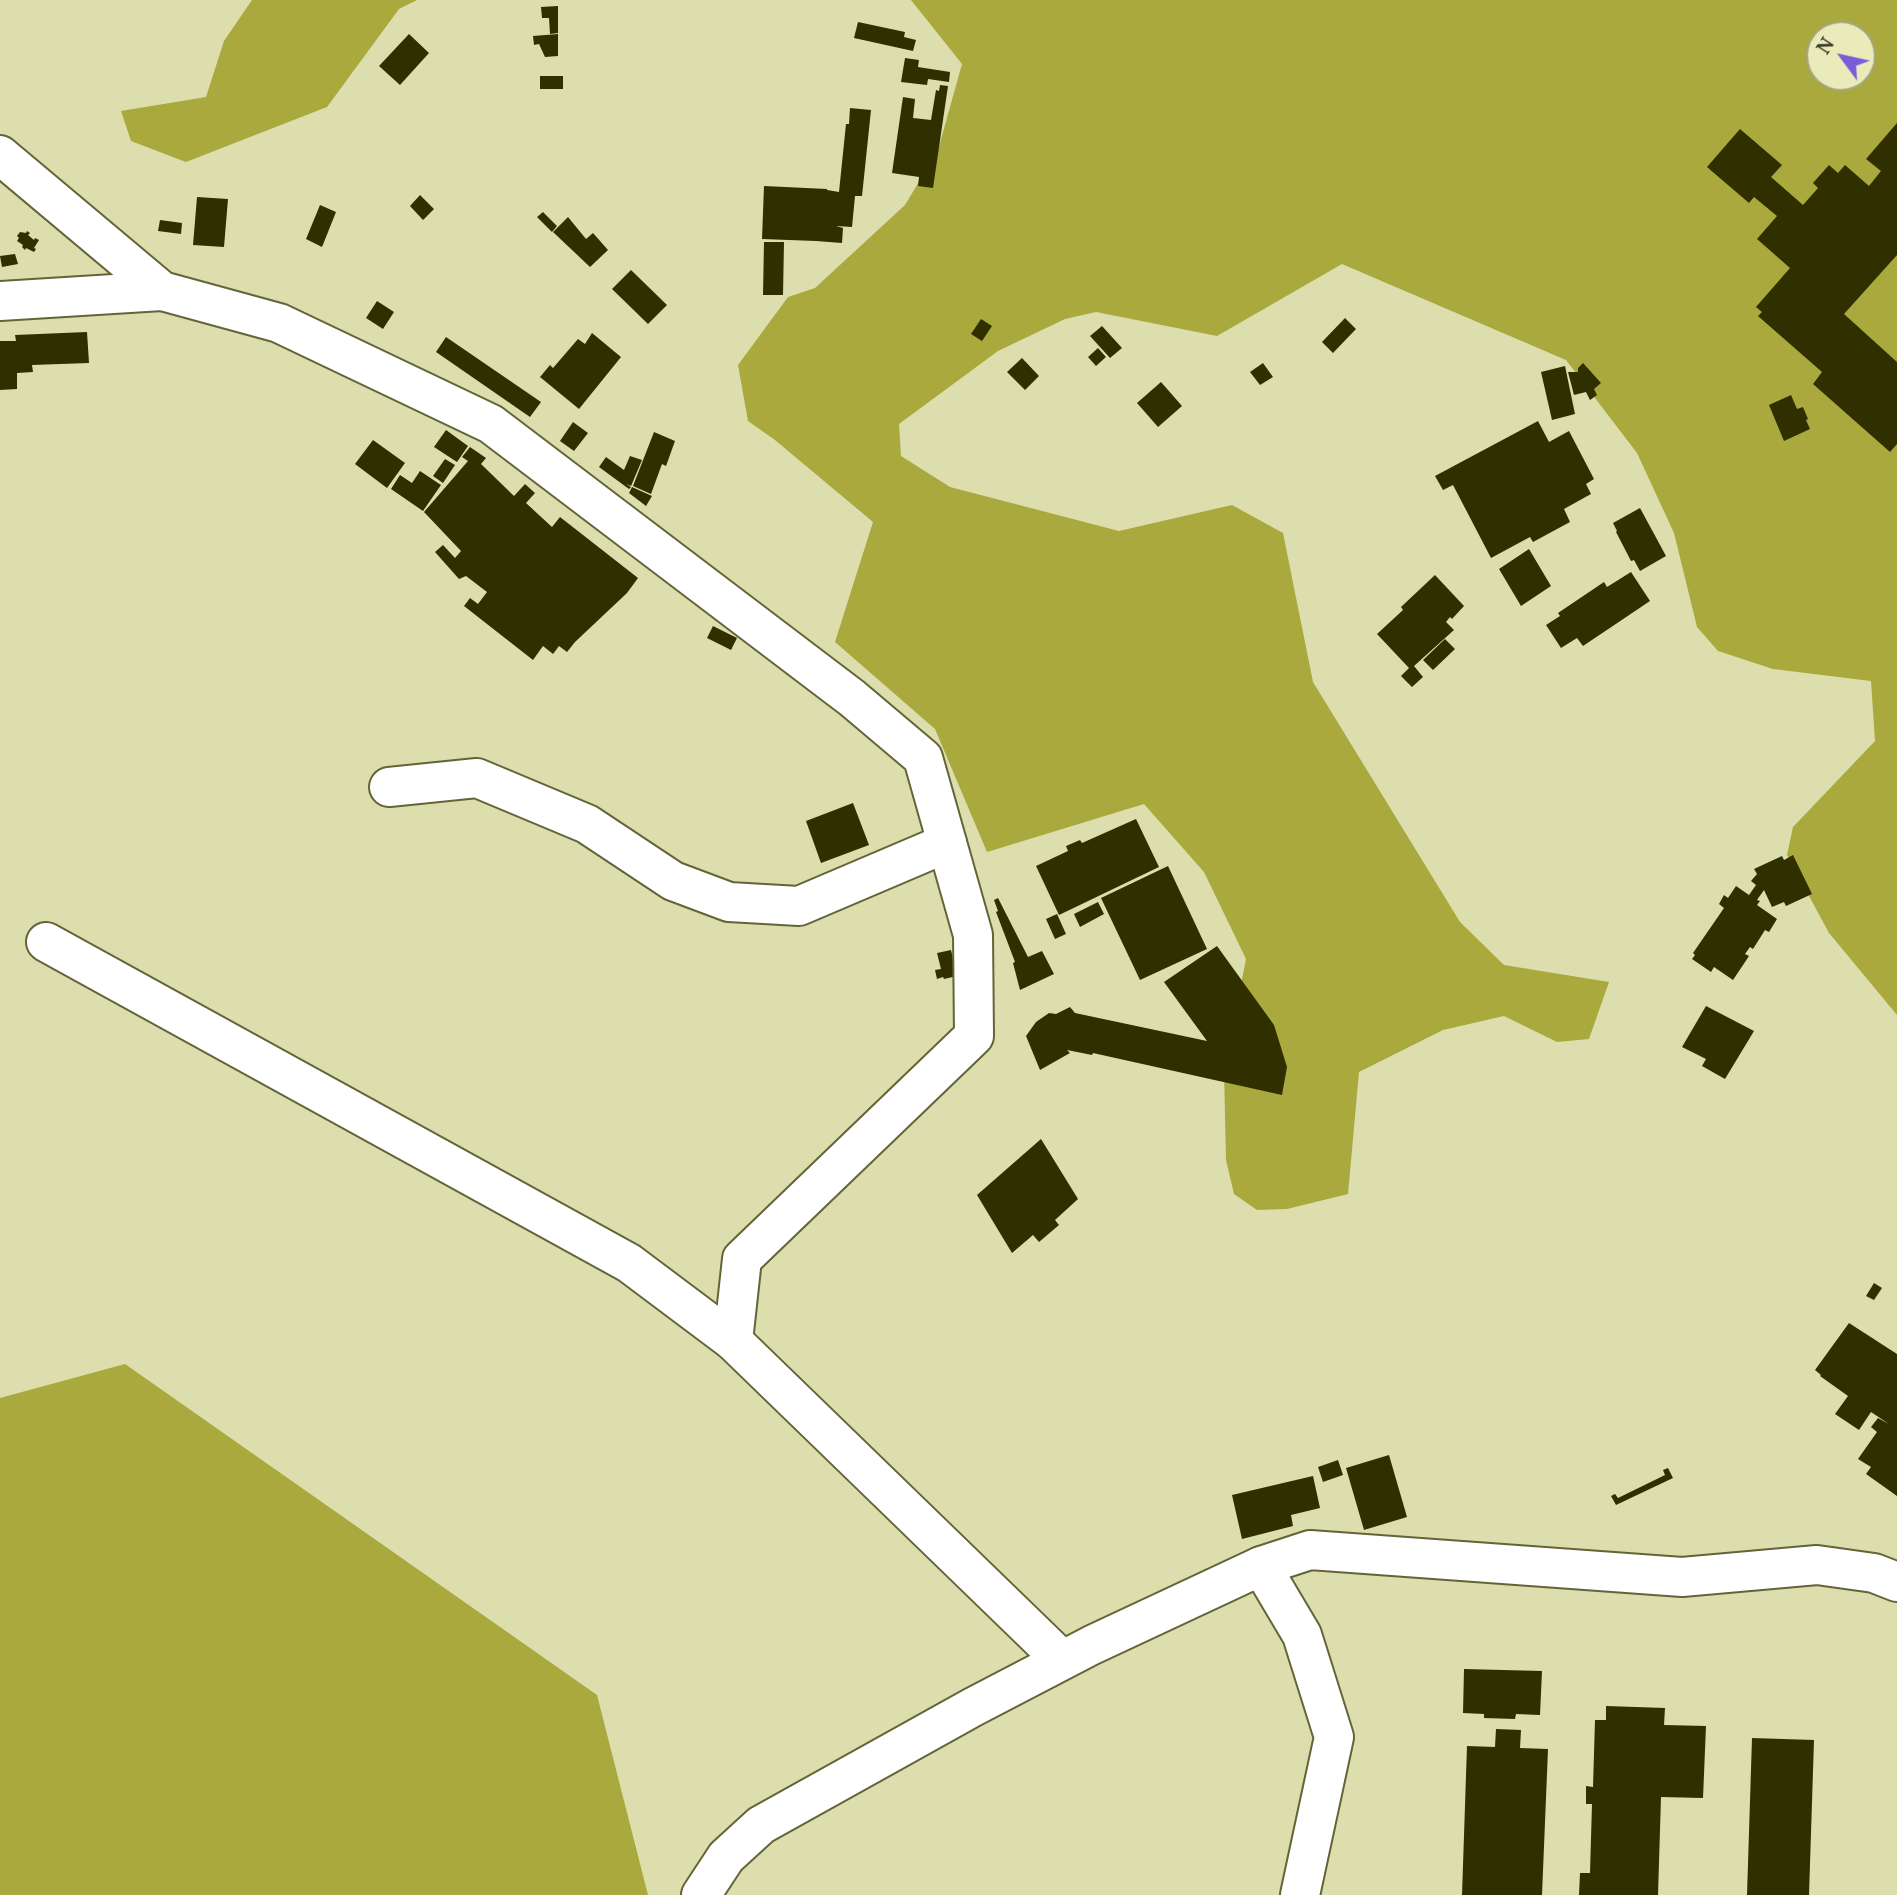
<!DOCTYPE html>
<html>
<head>
<meta charset="utf-8">
<style>
	body { margin:0 }
	#map { position:relative; width:1897px; height:1895px; overflow:hidden; background:#dcdeae; font-family:"Noto Serif",serif }
	canvas { display:block }
	.north { position:absolute; left:1806px; top:21px; width:70px; height:70px; box-sizing:border-box; background:#eaebba; border:2px solid #a4a580; border-radius:50%; rotate:303deg; font-size:19px; font-weight:700; line-height:28px; text-align:center; color:#3b3c28 }
	.north::after { content:''; display:block; margin:auto; width:24px; height:32px; background:#775dd8; clip-path:polygon(50% 0,100% 100%,50% 72%,0 100%) }
</style>
</head>
<body>
<div id="map">
<canvas width="1897" height="1895"></canvas>
<div class="north">N</div>
</div>
<script>
const ctx = document.querySelector('canvas').getContext('2d');
ctx.lineJoin = 'round';
function fillPath(path, color) {
  ctx.fillStyle = color;
  ctx.fill(path, 'evenodd');
}
function stroke(path, color, width, dash) {
  ctx.strokeStyle = color;
  ctx.lineWidth = width;
  ctx.lineCap = dash ? 'butt' : 'round';
  ctx.setLineDash(dash || []);
  ctx.stroke(path);
}
fillPath(new Path2D(`
	M252,0h165l-18,9 -72,98 -141,55 -55,-21 -10,-30 85,-14 18,-56z
	M911,0h986v1015l-68,-82 -42,-78 6,-28 82,-86 -4,-60 -98,-12 -55,-18 -21,-24 -23,-94 -37,-80 -71,-93 -224,-96 -125,72 -121,-24 -31,7 -67,32 -99,73 2,32 49,31 169,44 113,-26 51,28 30,149 147,240 44,43 105,17 -20,57 -32,3 -53,-26 -61,14 -84,42 -11,122 -61,15 -30,1 -23,-16 -8,-34 -2,-90 22,-111 -42,-87 -60,-68 -157,48 -52,-123 -100,-87 38,-120 -98,-82 -27,-19 -10,-56 50,-68 27,-9 90,-83 33,-55 24,-86zM1820,35h42v42h-42z
	M125,1364l472,331 51,200h-648v-497z`), '#a9a93d');
fillPath(new Path2D(`
	M558,6v27l-8,1 -1,-16h-7l-1,-11z
	M858,22l47,10 -1,5 12,3 -3,11 -59,-13z
	M409,34l20,19 -29,32 -21,-19z
	M558,34v22l-13,1 -6,-13 -5,1 -1,-9z
	M905,58l14,2 -1,7 32,5 -1,10 -21,-3 -1,6 -26,-3z
	M540,76h23v13h-23z
	M940,85l8,1 -15,102 -15,-2 1,-9 -27,-4 11,-76 12,2 -2,19 18,2 5,-30 3,1z
	M850,108l21,2 -9,86h-7l-3,31 -16,-1 7,2 -1,15 -26,-2 -54,-2 2,-53 63,3v1l12,2 7,-68h3z
	M1897,123v132l-53,59 53,48v82l-7,8 -77,-68 9,-12 -64,-56 4,-4 -6,-5 34,-39 -33,-29 20,-23 -23,-19 -5,6 -42,-36 33,-38 42,36 -11,12 32,28 15,-17 -5,-5 16,-18 9,8 7,-8 24,21 12,-15 -15,-12z
	M420,195l14,14 -11,11 -13,-14z
	M197,197l31,2 -4,48 -31,-2z
	M320,205l16,7 -14,35 -16,-8z
	M543,212l14,14 -5,6 -15,-15z
	M568,217l18,22 7,-6 15,17 -18,17 -37,-35z
	M160,220l22,3 -1,11 -23,-3z
	M27,231l3,2 -2,2 6,5 1,-2 4,2 -5,8 2,1 -2,3 -8,-4 -1,2 -3,-3 1,-2 -6,-4 2,-3 -2,-2 3,-4 6,1z
	M764,242h20l-1,53h-20z
	M15,254l3,10 -16,3 -2,-11z
	M631,270l36,35 -19,19 -36,-35z
	M377,301l17,11 -11,17 -17,-11z
	M1345,318l11,11 -23,24 -11,-11z
	M981,319l11,7 -10,15 -11,-7z
	M1102,326l20,22 -12,10 -20,-22z
	M87,332l2,31 -57,2 1,7 -16,1v16l-17,1v-49h16l-1,-6z
	M592,333l29,24 -42,52 -39,-32 10,-12 3,3 25,-29 7,5z
	M446,337l95,65 -11,15 -94,-65z
	M1098,348l8,9 -10,9 -8,-9z
	M1022,358l17,18 -14,14 -18,-18z
	M1263,363l10,14 -13,8 -10,-13z
	M1583,363l18,20 -7,6 3,6 -7,5 -4,-8 -12,3 -6,-23h10v-4z
	M1565,366l10,48 -23,6 -11,-48z
	M1161,382l21,24 -24,21 -21,-24z
	M1791,395l6,14 6,-2 5,12 -2,1 4,9 -26,12 -15,-36z
	M1538,421l11,21 20,-11 25,48 -8,5 5,10 -27,15 6,13 -37,20 -3,-5 -39,21 -38,-73 -10,5 -8,-14z
	M573,422l15,11 -14,18 -14,-10z
	M446,430l22,16 -11,16 -23,-15z
	M654,432l21,9 -9,25 -4,-2 -11,30 -18,-8z
	M373,440l32,23 -18,25 -32,-24z
	M470,447l16,11 -5,6 33,32 11,-12 10,9 -9,10 26,24 8,-10 78,61 -11,15 -52,49 -8,10 -8,-6 -6,8 -10,-8 -10,14 -69,-54 6,-8 8,6 9,-12 -21,-16 -7,3 -24,-27 8,-7 12,13 6,-7 -37,-39 44,-51 -6,-4z
	M630,456l12,4 -11,26 -5,-2 5,3 -2,2 -30,-22 7,-10 18,13z
	M445,459l10,6 -12,18 -10,-7z
	M420,471l21,14 -18,26 -32,-22 9,-14 12,8z
	M632,487l20,9 -6,10 -17,-13z
	M1640,508l26,48 -26,15 -6,-11 -3,1 -15,-29 1,-1 -4,-8z
	M1529,549l22,37 -30,20 -22,-37z
	M1631,572l19,29 -67,45 -6,-8 -16,10 -15,-23 14,-9 -2,-3 46,-31 3,5z
	M1435,575l29,31 -12,13 -2,-2 -4,5 8,8 -40,36 9,11 -11,10 -11,-11 8,-8 -32,-34 26,-24 -2,-3z
	M713,626l24,12 -6,12 -24,-12z
	M1445,639l10,10 -22,21 -10,-10z
	M853,803l16,42 -48,18 -15,-42z
	M1136,819l23,48 -100,48 -23,-49 32,-15 -2,-5 14,-6 2,3z
	M1793,855l19,39 -26,12 -2,-4 -12,5 -8,-17 -7,10 3,1 -3,4 20,14 -8,13 -4,-2 -12,19 -3,-2 -5,7 4,2 -16,24 -19,-13 -3,5 -19,-13 3,-4 -2,-2 31,-45 -5,-4 5,-9 4,3 8,-12 13,9 7,-10 -5,-4 6,-7 -3,-5 28,-13 2,4z
	M1168,866l39,83 -67,31 -39,-82z
	M998,898l30,59 14,-6 12,23 -34,16 -7,-27 2,-1 -19,-50 2,-1 -4,-11z
	M1098,902l6,12 -24,13 -6,-13z
	M1057,914l9,20 -11,5 -9,-20z
	M1217,946l57,79 13,42 -5,28 -189,-42 -1,2 -25,-5 3,3 -30,17 -14,-34 10,-14 13,-9 7,1 14,-7 5,6 132,28 -43,-59z
	M951,950l6,26 -13,3 -1,-2 -6,2 -2,-9 6,-1 -4,-16z
	M1706,1006l48,25 -29,48 -23,-13 4,-7 -24,-12z
	M1041,1139l37,60 -23,21 4,5 -20,17 -6,-7 -21,18 -35,-58z
	M1874,1283l8,5 -8,12 -8,-4z
	M1849,1323l48,31v142l-31,-22 5,-7 -13,-8 19,-27 -6,-5 7,-9 11,6 -18,-12 -12,18 -24,-16 13,-18 -28,-20 1,-1 -6,-5z
	M1389,1455l18,62 -43,13 -18,-62z
	M1338,1460l5,15 -20,7 -5,-15z
	M1668,1468l5,10 -57,27 -5,-9 4,-2 3,4 47,-23 -2,-5z
	M1313,1476l7,32 -29,7 2,11 -51,13 -10,-44z
	M1464,1669l78,2 -2,44 -24,-1 -1,5 -31,-1v-4l-21,-1z
	M1606,1706l59,2 -1,17 42,1 -3,72 -42,-1 -3,98h-79l1,-22h10l2,-69h-6v-18l7,1 2,-67h11z
	M1496,1729l25,1 -1,18 28,1 -6,146h-80l5,-149 28,1z
	M1752,1738l62,2 -5,155h-62z`), '#2f2f00');
const street = new Path2D(`
	M0,301l162,-10
	M389,787l88,-9 110,46 86,57 56,21 70,4 148,-63
	M46,942l583,321 104,78
	M1261,1566l41,69 32,102 -34,158`);
const secondary = new Path2D(`
	M0,155l162,136 117,32 212,101 361,274 71,60 50,177 1,101 -232,223 -9,82 329,319
	M701,1895l25,-38 35,-32 212,-118 119,-62 169,-79 49,-16 372,27 135,-12 57,8 23,9`);
stroke(street, '#646438', 42);
stroke(secondary, '#646438', 42);
stroke(street, '#fff', 38);
stroke(secondary, '#fff', 38);
</script>
</body>
</html>
